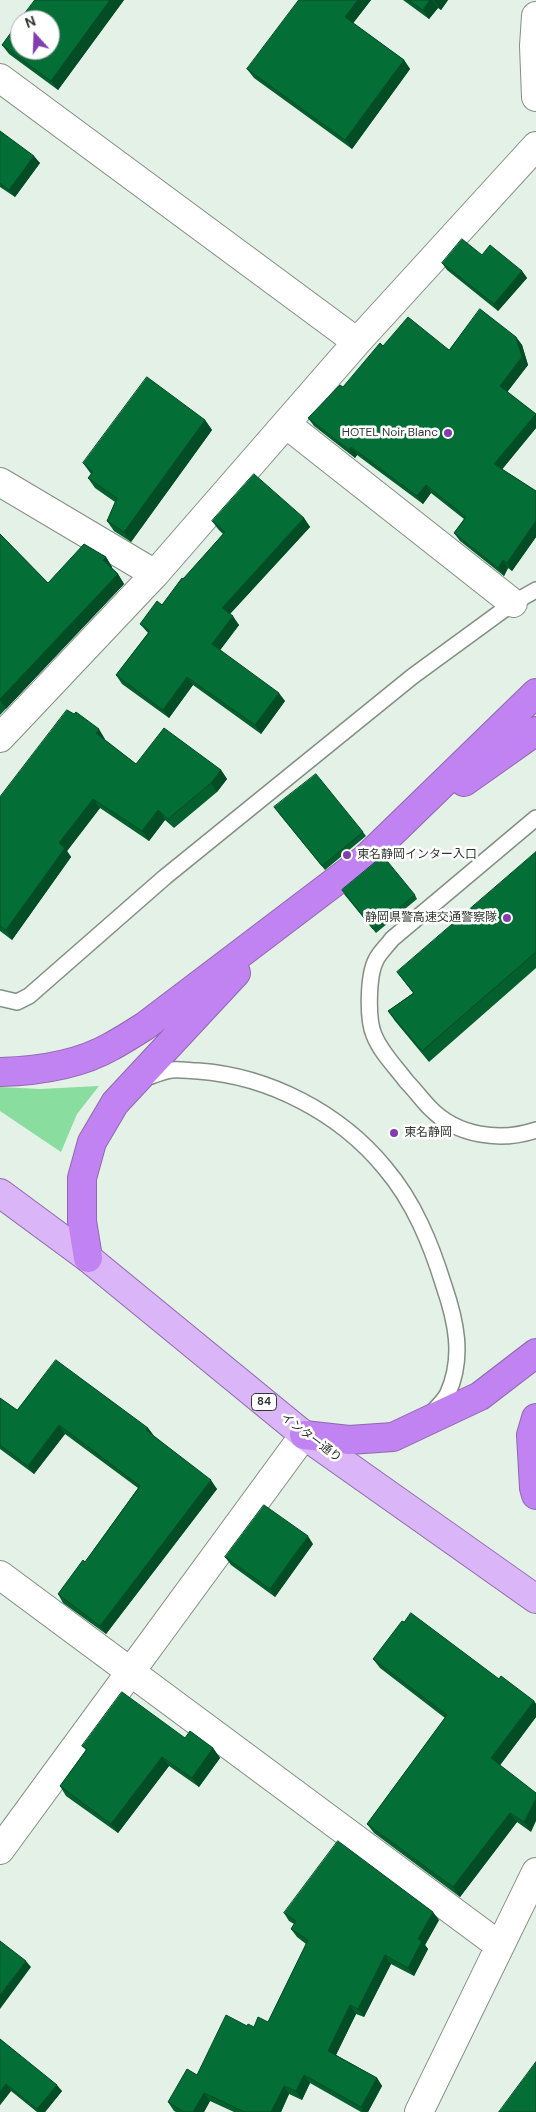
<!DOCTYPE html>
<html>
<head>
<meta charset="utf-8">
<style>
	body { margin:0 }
	#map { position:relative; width:536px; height:2112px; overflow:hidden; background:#e4f1e7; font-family:"DM Sans",sans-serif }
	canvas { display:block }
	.north { position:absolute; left:10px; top:10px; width:50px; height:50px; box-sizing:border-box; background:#fff; border:1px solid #adafad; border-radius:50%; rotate:340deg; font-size:14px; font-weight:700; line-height:20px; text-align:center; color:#323733 }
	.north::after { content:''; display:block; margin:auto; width:18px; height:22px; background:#823db0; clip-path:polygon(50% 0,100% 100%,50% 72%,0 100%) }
</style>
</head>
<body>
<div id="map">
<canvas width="536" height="2112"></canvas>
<div class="north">N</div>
</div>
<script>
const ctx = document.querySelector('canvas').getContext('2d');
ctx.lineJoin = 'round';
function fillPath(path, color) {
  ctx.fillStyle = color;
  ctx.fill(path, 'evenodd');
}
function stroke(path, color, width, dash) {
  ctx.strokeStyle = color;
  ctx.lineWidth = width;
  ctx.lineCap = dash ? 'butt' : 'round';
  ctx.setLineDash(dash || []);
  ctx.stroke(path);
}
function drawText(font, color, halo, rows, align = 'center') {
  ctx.font = font + ' "DM Sans","Noto Sans JP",sans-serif';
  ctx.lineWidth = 5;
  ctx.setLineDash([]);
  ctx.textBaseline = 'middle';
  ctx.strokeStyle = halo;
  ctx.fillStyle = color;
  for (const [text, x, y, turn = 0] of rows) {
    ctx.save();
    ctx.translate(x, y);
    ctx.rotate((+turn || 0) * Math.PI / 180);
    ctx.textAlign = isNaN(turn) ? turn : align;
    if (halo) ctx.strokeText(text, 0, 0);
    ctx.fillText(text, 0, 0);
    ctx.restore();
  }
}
fillPath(new Path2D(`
	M99,1086l-22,28 -16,38 -61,-41v-24l40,2z`), '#88dd9f');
const service = new Path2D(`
	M536,818l-144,121c-5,7 -13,14 -16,21 -8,15 -9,59 -2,75 7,18 22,32 33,47 8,8 15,18 23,26 27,28 70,34 106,22
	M0,998l17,4 12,-6 136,-119 248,-201 100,-73 23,-13
	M143,1079c9,-3 19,-8 29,-9 8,-1 18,1 26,1 71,5 142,42 187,97 29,34 46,76 59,118 12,35 20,71 4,107 -3,7 -11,14 -16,20`);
const minor = new Path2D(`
	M536,16l-2,30 2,51
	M0,78l357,264
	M286,424l227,179
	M0,482l155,92
	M0,738l155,-164 202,-232 179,-196
	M0,1575l500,371
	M0,1850l304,-415
	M419,2112l117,-240`);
const primary = new Path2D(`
	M0,1193l88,65 216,177 232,164`);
const motorway = new Path2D(`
	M464,782l72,-51
	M0,1072c38,-1 79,-7 112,-26 11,-6 22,-13 33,-20l220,-167 171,-166
	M88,1258l-6,-37v-43l10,-36 23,-39 121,-130
	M536,1418l-5,17 3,53 2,7
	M304,1435l45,5 44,-3 87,-41 56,-43`);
stroke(service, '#838e85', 18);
stroke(minor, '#838e85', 30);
stroke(primary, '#8f68ae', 30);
stroke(motorway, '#8f68ae', 30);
stroke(service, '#fff', 15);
stroke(minor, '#fff', 28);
stroke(primary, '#dab5f7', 28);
stroke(motorway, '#c183f1', 28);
fillPath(new Path2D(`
	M35,0h89l-66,90 -49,-36 -7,-9z
	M299,0h72l-18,23 51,37 6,9 -58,80 -98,-71 -7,-9z
	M403,0h45l-7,10 -3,-2 -9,11z
	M0,131l40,32 -25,34 -15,-10z
	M482,255l40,16 5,7 -29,33 -51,-41 -5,-7z
	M516,337l6,8 6,20 -21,27 29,22v14l-34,41 34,22v46l-24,34 -4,-3 -4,8 -44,-35 -6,-8 10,-14 -33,-26 -8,11 -66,-49 -2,3 -41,-32 -6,-8 35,-31 40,-41 66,4z
	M205,420l7,10 -81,112 -17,-11 -7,-10 8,-19 -20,-14 -7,-10 3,-4 -8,-11z
	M304,518l6,9 -80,87 9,11 -19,25 65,51 -24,33 -68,-49 -24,33 -47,-34 -6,-9 32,-42 -8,-9 22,-19 61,-71 -5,-5 -6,-8z
	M0,534l48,49 58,-26 6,10v1l6,6 6,10 -124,131z
	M105,739v1l31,24 85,6 6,9 -10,13 -43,36 -9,-8 -16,21 -49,-33 -33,43 4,6 -59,83 -12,-9v-134z
	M277,811l86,21 3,4 -41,34z
	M536,852v116l-107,94 -34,-41 -7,-10 25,-18 -16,-21z
	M344,894l71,1 2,4 -41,34z
	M0,1398l17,12 131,18 6,8 63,53 -111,145 -43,-31 -5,-9 27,-32 53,-74 -73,-54 -31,40 -34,-25z
	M313,1544l-38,53 -44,-32 -6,-8z
	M373,1659l126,20 35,22 2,3v13l-36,48 31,67 -14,-10 -57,75 -86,-64 -7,-9 78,-106 -65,-50z
	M185,1738l28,10 7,10 -21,29 -30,-21 -51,67 -52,-37 -6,-10 26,-36 -4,-4z
	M284,1913l155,7 -14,25 3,4 -14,27 -23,-12 -27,53 -8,-3 -20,41 41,23 5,8 -14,26h-7l-51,-29 -8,17 -13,-6 -8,18h-47l-24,-11 -6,11h-28l-2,-1 -6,-9 29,-27 50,-49 7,1 14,-5 38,-78 -9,-7 -6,-8 3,-5 -5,-3z
	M0,2039l62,52 -17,21h-8l-26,-21 -11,14z`), '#035f2e');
fillPath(new Path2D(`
	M110,0h14l-66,90 -7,-9z
	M358,0h13l-20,26 -6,-9z
	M430,0h2l6,8 -9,11 -6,-9z
	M435,0h13l-7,10 -7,-9z
	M404,60l6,9 -58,80 -7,-9z
	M34,156l6,7 -25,34 -6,-7z
	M522,271l5,7 -29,33 -4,-7z
	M516,337l6,8 6,20 -23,30 -5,-9z
	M536,414v14l-36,44 -6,-8z
	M205,420l7,10 -81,112 -7,-10z
	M351,447l6,8 -2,3 -6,-8z
	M426,485l5,8 -8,11 -6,-8z
	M304,518l6,9 -82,89 -6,-8z
	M536,521v16l-24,34 -5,-8z
	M106,557l6,10 -2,3 -7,-10z
	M503,560l5,8 -4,8 -6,-8z
	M118,574l6,10 -118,125 -6,-9v-1z
	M233,616l6,9 -21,28 -6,-9z
	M187,677l6,8 -24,33 -6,-8z
	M279,693l6,8 -24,33 -6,-9z
	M99,729l6,10 -3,4 -6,-10z
	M221,770l6,9 -10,13 -6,-9z
	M93,799l7,9 -33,43 4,6 -59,83 -6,-10 53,-87z
	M158,810l7,10 -16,21 -7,-10z
	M59,1425l6,9 -31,40 -6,-8z
	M148,1428l6,8 -8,-6z
	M211,1480l6,9 -111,145 -6,-8z
	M308,1536l5,8 -38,53 -5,-8z
	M534,1701l2,3v13l-38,51 -7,-10z
	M213,1748l7,10 -21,29 -7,-9z
	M162,1757l7,9 -51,67 -7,-9z
	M536,1798v23l-5,11 -7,-10z
	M510,1813l7,9 -57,75 -7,-10z
	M433,1912l6,8 -14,25 3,4 -14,27 -6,-8 10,-29z
	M385,1955l6,9 -27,53 -6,-8z
	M26,1961l5,6 -31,42v-14z
	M350,2005l6,9 -22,45 -6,-8z
	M304,2075l6,8 -8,17 -6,-9z
	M377,2078l5,8 -14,26h-4l-3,-5z
	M6,2084l5,7 -11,14v-13z
	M57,2085l5,6 -17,21h-6l-2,-3z
	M284,2086l5,8 -8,18h-10z
	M204,2093l6,8 -6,11h-11z`), '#024d26');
const building = new Path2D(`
	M35,0h75l-59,81 -49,-36 18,-25v30h30v-30h-30z
	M299,0h59l-13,17 59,43 -59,80 -98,-71z
	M409,0h21l-7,10z
	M0,131l34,25 -25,34 -9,-7z
	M462,239l20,16 8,-10 32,26 -28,33 -52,-41z
	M480,309l36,28 6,20 -22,29 36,28 -42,50 42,27v30l-29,42 -4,-3 -5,8 -44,-35 12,-16 -40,-32 -9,11 -66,-49 -2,3 -41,-32 32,-33 3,2 37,-44 3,3 25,-29 41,33z
	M147,377l58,43 -81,112 -17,-11 10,-23 -29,-20 5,-6 -10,-9z
	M254,474l50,44 -82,90 11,8 -21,28 67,49 -24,32 -68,-48 -24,33 -47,-35 34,-44 -10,-7 17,-23 5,4 20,-27 1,1 42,-47 -13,-11z
	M0,534l48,49 36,-39 22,13 -3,3 15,14 -118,125z
	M67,710l7,4 2,-2 23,17 -3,4 40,31 28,-36 57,42 -10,13 -43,36 -10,-9 -16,21 -49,-32 -34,44 6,5 -59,82 -6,-4v-129z
	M316,774l47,58 -41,34 -48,-59z
	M536,852v100l-114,99 -34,-40 26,-18 -17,-21z
	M383,856l32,39 -42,34 -31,-39z
	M56,1360l92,68 -2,2 65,50 -111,146 -42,-32 25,-34 2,2 55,-76 -81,-61 -31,41 -28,-21v-47l17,12z
	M264,1505l44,31 -38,53 -45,-32z
	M411,1613l88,66 2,-3 33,25 -43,57 45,35v5l-12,24 -14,-9 -57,74 -86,-63 80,-109 -74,-56 29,-38 2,1z
	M122,1692l63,46 5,-7 23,17 -21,30 -30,-21 -51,67 -51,-38 27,-37 -5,-3z
	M338,1841l95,71 -15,27 4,2 -14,27 -23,-13 -27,54 -8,-4 -22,46 49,27 -16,29 -57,-32 -8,16 -12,-5 -13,26h-26l-41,-19 -11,19h-9l-16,-10 19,-33 10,6 29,-60 21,11 1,-2 6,3 4,-10 10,5 40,-82 -17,-11 5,-8 -12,-8z
	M0,1941l26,20 -26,34z
	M0,2039l57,46 -20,24 -31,-25 -6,8z
	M536,2062v50h-37z`);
fillPath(building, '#036e36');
stroke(building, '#024d26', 1);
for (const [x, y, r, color] of [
	[448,433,5,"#823db0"],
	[347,855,5,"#823db0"],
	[507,918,5,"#823db0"],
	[394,1133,5,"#823db0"]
]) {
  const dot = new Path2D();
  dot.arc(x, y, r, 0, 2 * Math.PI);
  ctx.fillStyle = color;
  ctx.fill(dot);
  stroke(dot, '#fff', 2);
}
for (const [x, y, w] of [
	[264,1402,25]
]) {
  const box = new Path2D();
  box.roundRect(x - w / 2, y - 8.5, w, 17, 4);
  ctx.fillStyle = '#fff';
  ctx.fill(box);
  stroke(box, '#323733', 1);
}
drawText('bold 11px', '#323733', null, [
	["84",264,1402]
]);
drawText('12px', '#323733', '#fff', [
	["HOTEL Noir Blanc",438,433],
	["東名静岡インター入口",357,855,"left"],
	["静岡県警高速交通警察隊",497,918],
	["東名静岡",404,1133,"left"]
], 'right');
drawText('12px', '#323733', '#fff', [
	["インター通り",311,1438,37]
]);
</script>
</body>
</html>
